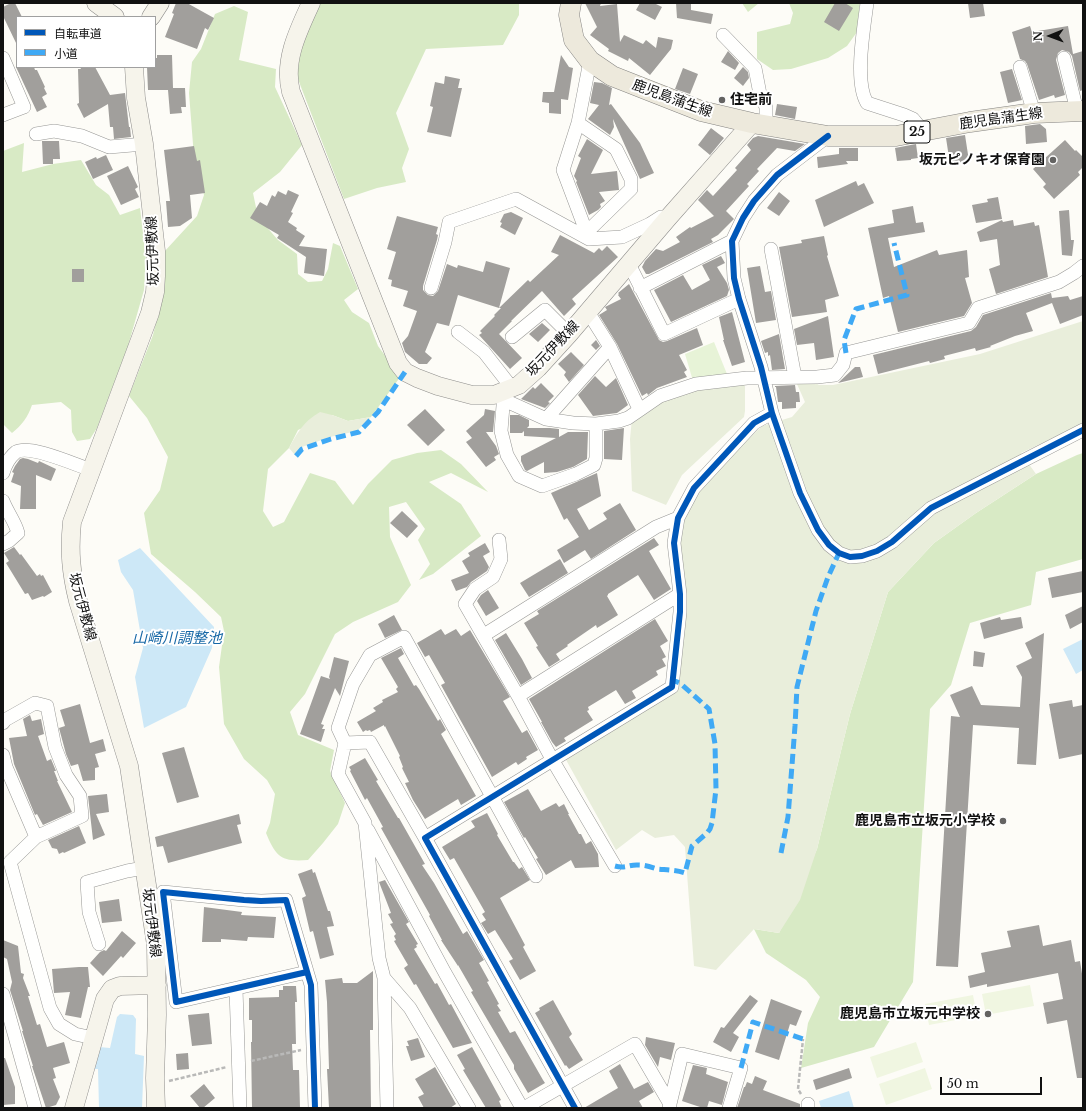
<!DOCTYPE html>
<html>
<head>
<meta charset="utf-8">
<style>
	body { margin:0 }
	#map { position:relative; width:1086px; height:1111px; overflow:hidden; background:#fdfcf7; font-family:"Libre Baskerville","Noto Sans JP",serif }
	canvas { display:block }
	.frame { position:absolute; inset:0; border:4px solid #111; pointer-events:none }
	.legend { position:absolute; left:16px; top:16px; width:140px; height:52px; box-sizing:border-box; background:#fff; border:1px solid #a0a0a0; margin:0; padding:5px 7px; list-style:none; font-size:12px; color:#111 }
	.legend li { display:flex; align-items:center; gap:8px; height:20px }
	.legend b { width:20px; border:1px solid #a0a0a0 }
	.north { position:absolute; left:1030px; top:16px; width:40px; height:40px; -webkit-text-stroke:3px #fff; paint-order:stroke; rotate:269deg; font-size:11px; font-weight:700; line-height:16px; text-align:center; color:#111 }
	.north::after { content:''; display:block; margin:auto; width:14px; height:18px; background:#111; clip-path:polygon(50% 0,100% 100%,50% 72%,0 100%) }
	.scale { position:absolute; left:940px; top:1077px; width:102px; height:18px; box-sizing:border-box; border:2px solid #111; border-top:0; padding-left:5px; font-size:12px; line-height:14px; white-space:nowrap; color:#111; -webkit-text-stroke:3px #fff; paint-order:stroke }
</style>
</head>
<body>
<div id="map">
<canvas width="1086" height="1111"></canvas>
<div class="frame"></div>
<ul class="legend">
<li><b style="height:5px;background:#0057b8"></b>自転車道</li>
<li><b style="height:5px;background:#3fa9f5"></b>小道</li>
</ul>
<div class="north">N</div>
<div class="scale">50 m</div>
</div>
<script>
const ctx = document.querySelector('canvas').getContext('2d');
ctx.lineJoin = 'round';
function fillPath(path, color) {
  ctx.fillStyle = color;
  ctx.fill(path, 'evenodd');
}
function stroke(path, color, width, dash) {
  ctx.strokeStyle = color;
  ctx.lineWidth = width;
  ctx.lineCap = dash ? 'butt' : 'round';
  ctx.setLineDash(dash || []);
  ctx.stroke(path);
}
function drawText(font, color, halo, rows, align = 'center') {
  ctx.font = font + ' "Libre Baskerville","Noto Sans JP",serif';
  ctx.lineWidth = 4;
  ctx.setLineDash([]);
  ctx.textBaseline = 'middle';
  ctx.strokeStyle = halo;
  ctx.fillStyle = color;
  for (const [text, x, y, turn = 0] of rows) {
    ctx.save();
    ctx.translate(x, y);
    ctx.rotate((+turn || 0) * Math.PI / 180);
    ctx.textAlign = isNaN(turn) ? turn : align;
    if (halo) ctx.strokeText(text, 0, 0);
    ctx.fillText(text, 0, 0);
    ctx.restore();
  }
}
fillPath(new Path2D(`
	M714,342l13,32 -34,7 -8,-27z`), '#e7f3d7');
fillPath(new Path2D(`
	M314,3h205v12l-16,30 -77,4 -30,64 13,36 -7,19 4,14 -29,6 -33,11 -43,-112 -8,-22z
	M742,3h17l-11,9z
	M789,3h71l-3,29 -10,14 -19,12 -37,11 -18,1 -16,-11v-27l33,-8 3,-11z
	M234,6l14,6 -9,48 37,9 -1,18 27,58 -22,27 -27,21 5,24 20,23 19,14 1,20 10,8 14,-1 6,-12 5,-26 7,3 18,43 -14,11 8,12 17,11 9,23 20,27v7l-27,37 -23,4 -16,-6 -34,15 -9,18 -21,21 -5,42 10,16 11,-5 26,-49 25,8 18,24 15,-21 24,-24 25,-7 24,-3 20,14 27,28 -37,-19 -22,9 32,22 20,32 -48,38 -14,6 11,-16 -12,-24 7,-11 -19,-27 -17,5 1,30 21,48 -13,17 -45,20 -18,12 -30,60 -15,18 8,23 36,15 -4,21 15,32 -7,21 -15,19 -15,17c-27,2 -32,-3 -42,-27l4,-10 5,-29 -8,-14 -23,-21 -20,-35 -5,-57 5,-36 -3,-14 -26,-25 -44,-38 -7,-41 16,-23 8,-33 -21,-39 -18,-22 24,-61 10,-42 1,-41 33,-36 7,-21 -10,-38 -5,-64 3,-31 9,-13 14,-35z
	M24,143l-2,29 31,-8 28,-4 15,25 13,10 11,20 20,-7 6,51 -2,31 -16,56 -31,82 -7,11 -13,2 -5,-9 -1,-22 -10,-8 -29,3c-4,12 -10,20 -20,28l-9,-9v-273z
	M1083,453v106l-47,13 -5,33 -61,18 -19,62 -21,24 -17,273 -39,65 -73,21 7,-45 12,-26 -14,-17 -40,-27 -12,-24 25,4 38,-84 33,-135 38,-122 46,-49 42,-30 60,-39 41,-19z`), '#d8eac5');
fillPath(new Path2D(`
	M1083,321v103l-62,29 15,21 -60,39 -42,30 -46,49 -38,122 -33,135 -17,51 -21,33 -25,-4 -38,41 -22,-4 -9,-119 -11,-12 -19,3 -13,-8 -26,20 -51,-92 112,-69 9,-80 -2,-36 -6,-29 5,-21 9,-23 33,-39 37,-35 30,-9 13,-15 -8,-18 17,-2 5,3h14l147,-31z
	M740,381l5,5v25l-1,6 -62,58 -16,30 -34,-14 -2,-52 2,-21 29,-18 32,-12z
	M320,412l12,3 16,6 23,-4 -14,14 -27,6 -28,10 -7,8 -6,-7c9,-16 14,-26 31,-36z`), '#e9eedb');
fillPath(new Path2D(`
	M1030,985l4,21 -48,9 -4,-21z
	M973,995l4,21 -48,9 -4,-21z
	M916,1042l7,20 -46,16 -7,-21z
	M925,1068l7,21 -46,16 -7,-21z`), '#f0f6e1');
fillPath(new Path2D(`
	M140,548l74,79 -2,21 -26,59 -42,21 -9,-51 8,-29 -10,-58 -12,-18 -3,-12z
	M1083,639v31l-7,4 -13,-25z
	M120,1014l13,1 3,4 -1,35 9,2 -2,52h-43l-1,-39h-4l5,-22 11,1 7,-31z
	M849,1091l5,17h-33l-2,-7z`), '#cde8f7');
fillPath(new Path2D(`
	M11,3h4l7,14h-5v28l-14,-29v-9z
	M176,3h11l27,15 -6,12 -3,-2 -8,21 -32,-12 9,-23 -2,-1z
	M585,3h16l-1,3 17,-2 3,38 4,-7 19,9 3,-4 10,8 2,-11 15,3 -2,9 -21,26 -21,-17 -1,3 -20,-10 1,-2 -19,-14 7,-8z
	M640,3h14l8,4 -7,13 -19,-10z
	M676,3h15v7l22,4 -2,10 -34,-6z
	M835,3h10l8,5 -14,23 -15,-9z
	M968,3h15l2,13 -15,2z
	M1030,26l2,6 36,-6 5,28 10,-3v39l-3,1 -8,-35 -3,-4 -7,-2 -4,3 -2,7 9,35 -10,3 -1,-3 -15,5 -12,-36 -2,-3 -5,-2 -8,-27z
	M728,51l11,12 -4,7 -14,-8z
	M157,55h15l1,33h12l1,19h-5l1,6 -12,1 -2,-24h-20l-1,-23h8v-9h2z
	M561,55l8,12 4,1 -5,32 -7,-1v15l-12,-1v-10l-7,-1 1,-10h11z
	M16,67h18l1,3h2l8,17 -1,1 3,6 -5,3 5,10 -10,5z
	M80,67h15l15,28 15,-2 4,34h1l1,10 -17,2 -1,-12h-3l-2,-23 -24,14 -7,-14 2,-1 -1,-34h3z
	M743,67l5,5 1,6 -6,8 -9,-8z
	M683,68l15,6 -8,20 -15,-5z
	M1012,69l10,31 -14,3 -8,-31z
	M445,76l15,3 -2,9h4l-11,49 -24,-5 6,-25 -3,-1 5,-24 9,2z
	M594,82l8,1 10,5 -3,17 2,-1 29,39 14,30 -14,6 -27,-60 1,8 -4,8 -22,-16 11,-14 -9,-2z
	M777,104l20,3 -2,12 -20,-4z
	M1040,124l6,5 1,13 -21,2 -1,-18z
	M711,128l13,10 -14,17 -12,-10z
	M965,135l4,26 -19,3 -4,-26z
	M758,136l47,8 -10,7 -18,-3 -20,21 2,2 -12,13 2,2 -23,25 8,8 -16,16 -7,4 2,3 -64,32h-3l-4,-7 3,-6 11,-12 7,2 17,-9 -4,-5 14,-10 1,1 23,-12 -16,-16 9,-10 6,6 24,-26 -2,-2 16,-18 -4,-5 6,-7z
	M587,139l16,11 -12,24 26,-3 2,19 -20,2 6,9 -5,3 1,3 -3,3 -9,5 -13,-33 1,-1 -3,-5 7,-18 -3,-2z
	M1065,140l10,11 1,-1 7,7v10l-5,5 2,3 -26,24 -11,-12 3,-3 -13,-15z
	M42,141h17l1,18h-7v5h-10z
	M916,144l2,14 -7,1v1l-14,1 -2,-13z
	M194,146l3,15 3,-1 5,33 -15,2 2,23 -12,8 -12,1 -2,-26h4l-6,-51z
	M839,148h19v13h-12l2,3 -30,4 -1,-11 22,-3z
	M106,155l7,15 -20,9 -8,-17 11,-5 1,2z
	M128,166l10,21 -3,2 4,8 -18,8 -14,-29z
	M856,181l2,5 6,-3 10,20 -50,24 -9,-27z
	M288,190l11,5 -8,17 2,1 -5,9 9,6 -1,2 9,6 -6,10 28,3 -3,27 -20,-3 2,-16 -29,-19 2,-3 -29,-17 10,-16 7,4 5,-11 3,2 3,-6 8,4z
	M779,192l11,9 -11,15 -12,-8z
	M998,197l4,22 -26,4 -4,-18 16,-3 -1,-3z
	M913,206l3,17 7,-1 2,10 -37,6 6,29 43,-17 2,5 28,-5 2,27 -4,1 7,25 -8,13 -66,16 -9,-36 -6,2 -15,-70 26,-5 -2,-13z
	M1069,210l2,30h3l-2,16 -10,-1 -3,-44z
	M511,212l12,6 -8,17 -15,-8 2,-4 -2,-1 4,-8z
	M397,216l41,11 -2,7 2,1 -1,5 -14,46v4l5,5 5,1 5,-5 9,-27 10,4 1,-3 25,7 3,-11 24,7 -11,40 -41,-13 -9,31 -12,-3 -12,29 7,6 -5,6h-8l-14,-12 -3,-9 6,-7 9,-25 -14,-5 5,-15 -17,-5 1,-6 -4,-1 8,-27 -9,-3z
	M1002,220l1,2 10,-2 1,6 20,-4 1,4 4,-1 9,52 -52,17 -7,-25 11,-4 -3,-26 -17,3 -3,-10z
	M560,235l34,18 5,-5 3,3 5,-5 11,11 -46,42 4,5 -12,12 -22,-25 -31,30h1l-13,13 23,24 -12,11 -31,-34 3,-2 -2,-2 15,-15 -1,-1 7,-7h-2l29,-28 2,2 29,-27 -8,-3z
	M824,236l4,19 -1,1 12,40 -14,4 2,12 -35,5 -13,-70 23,-4 -1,-3z
	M721,256l4,7 -8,4 10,16 2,7 -2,6 -56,26 -17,-32 29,-15 9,15 18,-10 -8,-15z
	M760,266l5,26 6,-1 5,29 -20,3 -9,-55z
	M72,269h12v13h-12z
	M629,284l30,56 4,2 4,-1 30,-13 6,17 -24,10 8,15 -3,2 3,5 -30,11 -9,7 -1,-2 -5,3 -25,-52 -18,-29 8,-5 -2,-3 16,-8 -3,-4 1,-1 -1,-1z
	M1051,293l1,5 16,-2 2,4 13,-4v19l-23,9 -8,-21 -26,10 7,18 -18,5 -25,10 1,1 -15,4 -1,-3 -31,8 1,3 -15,4 -1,-2 -51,13 -5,-19 98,-24 5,-4 7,-12z
	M732,312l13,50 -13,4 -9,-26h1l-5,-23z
	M828,316l6,41 -18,3 -2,-17 -17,2 -3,-16z
	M542,323l8,7 -12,12 -9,-8z
	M779,334l6,35 -13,1 -2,-15 -2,1v-4l-3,1 -4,-12z
	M596,340l4,6 -4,4 -5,-5z
	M571,352l13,13 -15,17 -5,-7 2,-3 -8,-8z
	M855,367h5l3,10 -25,6z
	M595,376l11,11 10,-9 12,27 -11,8 -24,3 -15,-21z
	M541,383l13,13 -6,6 2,1 -5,5 -24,-9 12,-12 2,2z
	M795,385l1,7h3l1,10h-4v6l-14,1v-7h-4l-2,-15h-1v-1z
	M425,409l20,21 -17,16 -21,-21z
	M485,409l10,2 -2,21h-7l10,14 3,8 -5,3 2,3 -10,7 -20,-25 6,-4 -6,-7 18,-16z
	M510,415h9l10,5v6l-2,2h23l9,1v8l9,-5h20l-1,27 -14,8 -16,5 -13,1v-11l-17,9 -2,-1 -4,-9v-5l35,-18 -32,-2v-5l-2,2h-12z
	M624,428l-2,32 -18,-1v-28z
	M23,458l5,1 10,4 1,-2 17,8 -5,12 -15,-6v34h-16l1,-23 -10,-4 3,-9 -2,-1 3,-6 5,-7z
	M597,473l4,23 -24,13 12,21 18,-11 -4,-6 17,-10 16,27 -45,29 -6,-9 -21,13 -7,-13 22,-13 -12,-19 -3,2 -13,-27z
	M402,511l16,15 -11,12 -17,-15z
	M654,538l5,7 -10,6 22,38 -17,11 -16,-25 -30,19v1l-1,1 11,19 -21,13 -1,-3 -29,20 1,1 -12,8 4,6 -11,7 -13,-20 2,-1 -14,-23 15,-9 -2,-3z
	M485,543l5,9 -7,4 6,11 -2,4 -16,11 -4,5 -11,4 -5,-11 18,-7 -7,-12 8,-5 -2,-3z
	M14,547l6,8 1,-1 16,22 3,-2 1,2 2,-1 9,17 -8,5 -1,-1 -11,4 -4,-7 -3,1 -19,-31 3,-2 -5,-8z
	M560,559l8,14 -39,24 -9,-14z
	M1083,571v21l-31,6 -4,-20z
	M488,590l11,18 -13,8 -9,-15 4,-6z
	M1083,606v16l-13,7 -5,-14z
	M394,615l8,15 -17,8 -7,-14z
	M1000,617l1,3 20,-3 2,11 -39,11 -4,-16z
	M655,619l13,22 -8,5 6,11 -4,2 4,7 -10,5 2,4 -26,16 4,7 -11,6 -9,-14 -28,17 1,3 -2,1 6,9 -29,18 2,3 -10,6 -4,-5 -11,-20h1l-13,-23z
	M441,629l4,6 11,-6 5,7 9,-6 40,67 -7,4 19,32 5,-3 11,20 -12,7 1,2 -9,6 -2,-3 -24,15 -51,-92 4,-2 -16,-28 -4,2 -8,-14z
	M506,633l16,26 10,19 -11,7 -26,-45z
	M1044,633l-8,132 -19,-1 2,-36 -46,-3 -15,242 -22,-1 15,-250 9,1 -10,-22 22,-9 9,19 39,2 2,-30 -6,-11 16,-8 -7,-15z
	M401,648l3,6 -6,4 16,28 2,-1 3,4 19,32 2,-2 6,11 -5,4 35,62 -15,9 -3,-6 -33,20 -12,-19 -8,-17 4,-1 -7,-14 1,-1 -4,-10 1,-1 -15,-30 -1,1v-2l-13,7 -1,-2 -3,1 -1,-1 -3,2 -6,-10 19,-11 -3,-3 10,-6 -1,-2 16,-8 -2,-3 2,-2 -17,-29z
	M974,651l11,2 -2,14 -10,-1z
	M334,657l15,4 -9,35 -5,-8 -14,36 3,1 -2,4h3l-4,13 -21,-8 21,-58 9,3 -1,-2z
	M1072,700l1,7 10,-2v49l-24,5 -10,-55z
	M80,704l10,39 13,-4 3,12 -11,3 4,13 -4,1v12l-12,1 -5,-17 -7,2 -5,-12 -7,-26 6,-2 -5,-16z
	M30,715l2,6 9,-2 3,15 -6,2 9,25 4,-2 5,12h-2l4,10h-1l15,31 -29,13 -6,-11 -2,1 -21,-51 -5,-26 18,-2 -4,-17z
	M184,747l15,50 -22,6 -15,-50z
	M365,758l13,22 -2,1 22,37h1l26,46 -3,1 12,18 29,51 4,-3 17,29 -5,3 10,18 -2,1 12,22 -2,1 4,6 -3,1 12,21 5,-2 28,49 2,3 -17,10 -14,-24v-4l-43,-73 2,-1 -15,-26v1l-17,-26h1l-13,-24 1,-1 -49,-87 2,-1 -16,-29 -2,2 -15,-29 1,-1 -2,-3z
	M528,789l13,22 15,-8 3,4 5,-3 5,10h-1l11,20h2l5,10 5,-3 7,13 1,13 -24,1 -4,-8 -25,15 -10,-16 2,-1 -13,-21 -1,1 -20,-36z
	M107,794l2,18 -13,2 9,21 -12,5 -5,-44z
	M487,813l11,21 -1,1 16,27h1l5,7 3,-2 8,13 -30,18 25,47 -2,2 13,24 -16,9 -11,-19 4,-2 -18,-29 -7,4 -7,-11 5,-3 -4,-6 3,-2 -31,-54 -4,2 -8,-13 33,-20 -4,-6z
	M239,814l2,10 -4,1 5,18 -74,20 -5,-17 -6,1 -2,-10z
	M79,826l7,17 -22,10 -1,-1 -4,2 -2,-5 -5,-1 -4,-8z
	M312,869l1,4 2,-1 13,39h2l4,15 -7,1 7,28 -14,4 -7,-28 -3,1 -8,-34 4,-2 -8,-22z
	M385,880l24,42 -3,2 12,20 -2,1 1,2 -3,2 21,35 2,-1 12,22 2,-1 21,39 -19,5 -37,-64 -2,1 -10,-17 4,-3 -14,-24 2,-1 -2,-4 2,-2 -6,-10 3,-1 -5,-9 3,-1 -12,-31z
	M119,899l3,22 -20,2 -3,-21z
	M204,907l38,5 -1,3 35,2 -2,21 -26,-1 -1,4 -26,-2v3h-19z
	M1039,925l4,21 28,-6 4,22 5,-1 3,19v98h-6l-10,-58 -20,4 -4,-21 20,-4 -5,-26 -71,14v-3l-17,4 -2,-12 17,-4 -4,-19 30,-6 -4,-16z
	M122,931l14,12 -13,15 -2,-2 -18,20 -13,-13 10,-11 4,-2 2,1z
	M3,940l15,6 3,27 3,1 -1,4 7,18h-2l9,29 3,-1 7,23 17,-5 6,21 -17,5 3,10 -3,1 7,18 -4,8 -10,3 -14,-42h1l-11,-35h1l-13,-41 2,-8 -5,-23 -4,-2z
	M79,967h9l2,20h-2l-7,31 -16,-3 5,-23 -16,1 -2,-24z
	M373,971v59h-3l1,78h-42l-2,-39h2l-2,-67 -2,-22 17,-2 1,5h14z
	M283,986h13l1,16h-2l1,42h-4l1,26h6l1,38h-48l-1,-66h1v-22h-3v-22l30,-1v-7h4z
	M750,995l8,6 -25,32 6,4 -8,15 -18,-10 8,-15 3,1z
	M771,999l31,12 -6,15 -6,-2 -11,36 -24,-8z
	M553,1000l19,34 -3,3 14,23 -14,9 -3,-4 -1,1 -30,-53 5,-3 -1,-2z
	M209,1013l3,31 -20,2 -4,-31z
	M646,1037l29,6 -4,17 -11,-3 -2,10 -13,-22z
	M418,1038l7,19 -14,4 -5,-15h3l-2,-5z
	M472,1047l29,53 -2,1 3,7h-16l-23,-38 2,-1 -8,-14z
	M188,1053l1,16 -12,1 -1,-16z
	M3,1058h2l10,29v17l-12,1z
	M620,1064l14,25 14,-7 6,10 -15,9 4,7h-59l34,-20 -9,-17z
	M693,1065l14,3 -1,6 22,8 -6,23 -13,-4 -2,7h-4l-21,-7z
	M435,1067l21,37 -6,4h-26l-6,-11 6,-3 -9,-15z
	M849,1068l3,10 -36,12 -3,-10z
	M755,1076l12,5 -4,9 37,14v4h-63l7,-21h1l2,-5 5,2z
	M204,1084l11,14 -12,10h-3l-10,-12z`), '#a19f9c');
const street = new Path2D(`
	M867,3c-3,24 -13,79 0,100l37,12 9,4 10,12
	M723,35l32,33 5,26 6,13v19
	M3,58l21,49 -21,8
	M1064,58l13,53
	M1020,67l14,46
	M578,123l38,26 15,30v10l-45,44
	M36,134l18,-3 28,5 27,11 35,-3
	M828,136l-51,39 -23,26 -11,17 -11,23 2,37 5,21 22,68 11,46 28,80 18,37 11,15 10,8 11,4 12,-1 15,-5 15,-9 39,-34 152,-78
	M589,239l-26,-69 15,-47 12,-62
	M771,249l24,128
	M629,264l35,70 75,-35
	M431,288l14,-46 4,-20 67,-23 73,40 33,-2 28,-13 11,-7 6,1
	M640,288l92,-47
	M588,312l22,35 29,62
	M458,332l26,20 28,36
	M512,337l33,-27 24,24
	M504,393l-3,38 6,24 12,21 23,10 34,-12 18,-9 2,-7v-34
	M504,400l42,19 27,4 23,1 23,-3 9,-3 32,-22 36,-12 51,-6 70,-1 18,-2 8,-10 3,-12 123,-30 9,-15 81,-26 15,-9 9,-7
	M546,419l64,-72
	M3,473c2,-7 7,-16 13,-21 14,-8 60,13 75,18
	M3,501c4,11 12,20 15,32l-9,8 -6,3
	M499,540l2,19 -8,18 -18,12 -10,15 53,92 35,65 62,105
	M484,635l172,-108 22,-9
	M518,696l162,-102
	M3,723l2,-3 30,-17 12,3 8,41 11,28 14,21 2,20 -46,21 -26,25 40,146 9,16 16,10 18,4
	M345,743l25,-1 55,96
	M3,755l3,12 30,70
	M368,830l77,143 77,135
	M99,944l-10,-32 -2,-30 40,-11 17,-3
	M307,972l-131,30 -13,-110 81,8 17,1 25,-1 25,85 4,123
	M384,978l26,30 59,100
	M236,989l4,119
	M3,994l32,114
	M387,1108l-3,-130 -5,-20 -14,-135 -27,-49 7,-31 -7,-15 15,-44 17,-29 34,-18 132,239
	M524,1108l111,-64 35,60
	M575,1108l-150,-270 247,-151 8,-75v-18l-6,-51 4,-25 16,-30 60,-65 18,-10
	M669,1108l13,-54 59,14 -12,40
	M808,1108v-4`);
const secondary = new Path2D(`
	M96,3l19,14
	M311,3c-13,28 -28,58 -20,89l107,271 7,9 12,6 21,8 34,9h22l25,-10 19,-17 31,-34 99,-116 84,-95
	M151,17l9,-14
	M134,67l2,31 8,46 12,107v25l-1,16 -5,21 -78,209c-3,29 -1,51 6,79l51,165 27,179 1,70 -2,63 1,30
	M74,1108l31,-109 7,-10 8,-3 37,-1`);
const primary = new Path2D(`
	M571,3l-2,12 5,25 16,21 22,15 89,35 51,12 76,13h68l74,-14 64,-9 49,-2`);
stroke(street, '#979795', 14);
stroke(secondary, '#8e8d8b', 19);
stroke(primary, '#858482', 21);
stroke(new Path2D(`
	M251,1061l50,-11
	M169,1081l58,-14
	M801,1094l-3,-5 5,-50`), '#b9b9b8', 2.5, [4, 2]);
stroke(street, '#fffffe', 13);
stroke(secondary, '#f6f4eb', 18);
stroke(primary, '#ede9dc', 20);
stroke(new Path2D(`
	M846,353l-2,-13 12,-31 51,-14 -13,-52
	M296,456l6,-7 29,-10 28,-7 19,-20 27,-40
	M781,853l7,-36 7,-91 2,-39 19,-76 12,-34 11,-24
	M615,866c11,3 14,-2 24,-1 6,0 12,2 18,4 10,1 19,1 28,4l7,-27 15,-13 3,-4 2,-6 4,-34 -1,-45 -6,-35 -29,-26 -8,-3
	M741,1068l12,-46 50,17`), '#3fa9f5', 5, [10, 5]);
stroke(new Path2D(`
	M828,136l-51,39 -23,26 -11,17 -11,23 2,37 5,21 22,68 11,46 28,80 18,37 11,15 10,8 11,4 12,-1 15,-5 15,-9 39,-34 152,-78
	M307,972l-131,30 -13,-110 81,8 17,1 25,-1 25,85 4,123
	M575,1108l-150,-270 247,-151 8,-75v-18l-6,-51 4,-25 16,-30 60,-65 18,-10`), '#0057b8', 6);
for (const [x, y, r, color] of [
	[722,100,4,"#646362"],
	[1053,160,4,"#646362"],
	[1003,821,4,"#646362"],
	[988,1014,4,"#646362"]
]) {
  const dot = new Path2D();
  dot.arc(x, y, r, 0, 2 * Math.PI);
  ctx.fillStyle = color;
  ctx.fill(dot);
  stroke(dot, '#fff', 1.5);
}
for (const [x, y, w] of [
	[917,132,26]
]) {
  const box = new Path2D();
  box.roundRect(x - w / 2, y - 11, w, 22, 3);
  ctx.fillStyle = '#fff';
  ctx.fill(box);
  stroke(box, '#111', 1);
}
drawText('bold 13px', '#111', null, [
	["25",917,132]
]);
drawText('14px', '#111', '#fff', [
	["鹿児島蒲生線",672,99,20],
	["鹿児島蒲生線",1001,119,-8],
	["坂元伊敷線",153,251,-92],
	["坂元伊敷線",553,349,-47],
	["坂元伊敷線",82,607,75],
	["坂元伊敷線",151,923,83]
]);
drawText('bold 14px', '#111', '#fff', [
	["住宅前",730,100,"left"],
	["坂元ピノキオ保育園",1045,160],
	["鹿児島市立坂元小学校",995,821],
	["鹿児島市立坂元中学校",980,1014]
], 'right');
drawText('italic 15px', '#1768a6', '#fff', [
	["山崎川調整池",177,639]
]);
</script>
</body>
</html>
